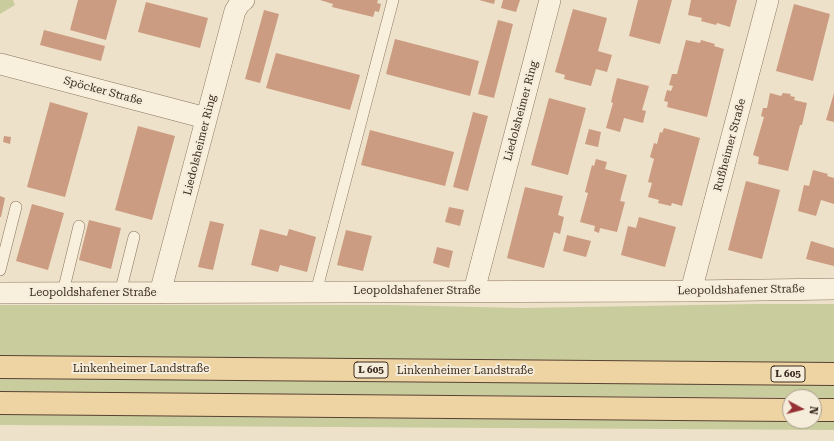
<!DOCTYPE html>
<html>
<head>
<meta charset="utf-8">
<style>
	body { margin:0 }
	#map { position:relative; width:834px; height:441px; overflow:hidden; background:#eee1c9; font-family:"Roboto Serif",serif }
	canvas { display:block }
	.north { position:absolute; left:782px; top:389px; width:40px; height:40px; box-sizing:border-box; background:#f5ecd9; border:1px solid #aba08f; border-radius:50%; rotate:97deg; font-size:11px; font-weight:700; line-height:16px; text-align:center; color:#3b2d21 }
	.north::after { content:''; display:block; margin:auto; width:14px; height:18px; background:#973035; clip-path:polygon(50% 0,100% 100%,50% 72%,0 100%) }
</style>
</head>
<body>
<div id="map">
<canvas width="834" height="441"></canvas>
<div class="north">N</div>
</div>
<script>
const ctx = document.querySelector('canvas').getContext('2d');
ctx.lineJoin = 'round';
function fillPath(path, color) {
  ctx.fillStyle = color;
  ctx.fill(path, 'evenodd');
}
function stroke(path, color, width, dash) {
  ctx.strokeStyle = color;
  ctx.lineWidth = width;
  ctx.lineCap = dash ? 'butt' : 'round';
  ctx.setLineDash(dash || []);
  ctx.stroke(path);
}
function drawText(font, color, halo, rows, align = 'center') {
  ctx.font = font + ' "Roboto Serif",serif';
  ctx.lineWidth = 4;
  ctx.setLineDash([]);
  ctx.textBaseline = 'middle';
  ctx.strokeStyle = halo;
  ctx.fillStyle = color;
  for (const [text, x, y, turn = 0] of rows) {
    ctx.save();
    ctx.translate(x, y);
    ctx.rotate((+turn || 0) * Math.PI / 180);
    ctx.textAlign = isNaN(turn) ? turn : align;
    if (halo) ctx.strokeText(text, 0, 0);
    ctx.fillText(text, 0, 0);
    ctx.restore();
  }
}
fillPath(new Path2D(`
	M0,0h13l2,5 -15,9z
	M755,304h79v59l-834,-7v-51h390l133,3z
	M0,379l834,5v14l-834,-6z
	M0,414l834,6v10l-834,-5z`), '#c9cc9d');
fillPath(new Path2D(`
	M78,0h39l-11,40 -36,-10z
	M320,0h58l-1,3 4,1 -2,8 -4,-1 -2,6 -41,-10 1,-3z
	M479,0h16l-1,4z
	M503,0h17l-4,12 -15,-4z
	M638,0h34l-12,44 -31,-8z
	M691,0h46l-7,27 -13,-4 -1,2 -15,-4 1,-3 -14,-3z
	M146,2l62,16 -8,30 -62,-16z
	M794,4l36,10 -17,67 -37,-10z
	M573,9l34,9 -9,33 14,4 -5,17 -11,-3 -5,17 -27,-7 1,-4 -10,-3z
	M264,10l15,4 -19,69 -15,-4z
	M498,20l15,4 -19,74 -16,-4z
	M44,30l61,16 -4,15 -61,-16z
	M395,39l84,22 -9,35 -84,-22z
	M686,40l14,3 1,-3 14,4 -1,2 10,3 -17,68 -40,-10 1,-5 -4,-1 3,-11 4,1 2,-5 -4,-1 3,-11h5z
	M276,53l84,22 -10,35 -84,-22z
	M617,78l32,8 -7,24 4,1 -3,12 -19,-5 -4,14 -14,-4 7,-25 -2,-1z
	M770,93l11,3 2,-3 8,1 -1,2 5,1 -1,3 13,3 -5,22h-2l-12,46 -30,-7 1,-7 -6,-2 11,-38 -3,-1 2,-8h4z
	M834,93v29l-8,-2z
	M549,98l37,10 -18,67 -37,-10z
	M50,102l38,11 -23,84 -38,-10z
	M473,112l15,4 -20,75 -15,-4z
	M138,126l37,10 -23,84 -37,-10z
	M664,128l36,10 -18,68 -10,-3 -1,3 -13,-3 1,-3 -11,-3 4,-14 -4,-1 6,-23 -4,-2 4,-14 3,1 3,-12 2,1z
	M589,129l12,3 -3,15 -13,-3z
	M370,130l84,22 -9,34 -84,-21z
	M4,136l7,1 -1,7 -7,-2z
	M596,159l11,3 -2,7 22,6 -7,26 5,1 -8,30 -17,-4 -1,5 -5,-2 1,-5 -15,-4 8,-29 -3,-1 7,-27 2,1z
	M813,170l15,4 -1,2 7,2v26l-13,-4 -5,16 -18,-5 6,-26 5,1z
	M746,181l34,9 -18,69 -34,-9z
	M525,187l38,9 -5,19 6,2 -4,17 -6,-2 -10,36 -37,-10z
	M0,196l5,2 -4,19h-1z
	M32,204l32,9 -16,57 -32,-9z
	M449,207l15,3 -4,16 -15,-4z
	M639,217l37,10 -11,40 -44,-12 7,-29 8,2z
	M89,220l32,8 -10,41 -32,-9z
	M210,221l14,3 -11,46 -15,-3z
	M260,229l27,7 2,-7 27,8 -9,35 -27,-7 -2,7 -27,-7z
	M346,230l26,6 -9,35 -26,-6z
	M567,235l24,6 -5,16 -23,-6z
	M811,241l23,7v18l-28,-7z
	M437,247l16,4 -4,17 -16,-5z`), '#cb9c81');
const service = new Path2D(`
	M0,270l16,-63
	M63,292l16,-66
	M316,292l77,-292
	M120,293l14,-56`);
const minor = new Path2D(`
	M0,64l206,54
	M474,291l76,-291
	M691,291l77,-291
	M0,293l691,-2 143,-2
	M160,293l75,-282 5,-8 4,-3`);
const primary = new Path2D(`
	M0,367l834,7
	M0,403l790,7
	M814,410h20`);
stroke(service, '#8a745e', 12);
stroke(minor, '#8a745e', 22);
stroke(primary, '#584232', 24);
stroke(service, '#f8efdd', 11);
stroke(minor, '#f8efdd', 21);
stroke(primary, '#efd4a3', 22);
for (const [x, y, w] of [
	[371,370,34],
	[788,374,34]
]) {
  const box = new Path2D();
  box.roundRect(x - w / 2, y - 8, w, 16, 3);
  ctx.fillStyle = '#f5ecd9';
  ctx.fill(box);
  stroke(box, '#3b2d21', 1);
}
drawText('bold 10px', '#3b2d21', null, [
	["L 605",371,370],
	["L 605",788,374]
]);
drawText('11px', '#3b2d21', '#f5ecd9', [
	["Spöcker Straße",103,91,15],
	["Liedolsheimer Ring",521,111,-75],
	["Liedolsheimer Ring",200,145,-76],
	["Rußheimer Straße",730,145,-75],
	["Leopoldshafener Straße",741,290,-1],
	["Leopoldshafener Straße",417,291],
	["Leopoldshafener Straße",93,293],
	["Linkenheimer Landstraße",141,369],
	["Linkenheimer Landstraße",465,371]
]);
</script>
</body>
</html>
